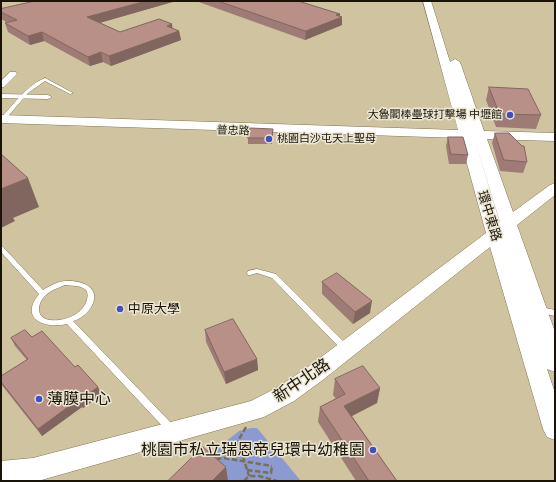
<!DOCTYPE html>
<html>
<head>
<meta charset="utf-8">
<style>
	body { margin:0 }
	#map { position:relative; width:556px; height:482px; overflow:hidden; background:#d0c4a0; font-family:Karla,sans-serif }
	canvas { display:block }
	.frame { position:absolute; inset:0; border:2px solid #191407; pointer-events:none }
</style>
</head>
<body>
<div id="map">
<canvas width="556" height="482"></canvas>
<div class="frame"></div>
</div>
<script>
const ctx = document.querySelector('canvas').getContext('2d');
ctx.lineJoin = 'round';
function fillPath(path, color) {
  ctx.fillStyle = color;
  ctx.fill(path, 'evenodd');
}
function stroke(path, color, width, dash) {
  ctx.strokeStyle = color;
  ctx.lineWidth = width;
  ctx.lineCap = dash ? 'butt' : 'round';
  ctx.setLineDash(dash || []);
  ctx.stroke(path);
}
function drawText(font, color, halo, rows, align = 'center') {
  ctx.font = font + ' Karla,"Noto Sans TC",sans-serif';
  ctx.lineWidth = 3;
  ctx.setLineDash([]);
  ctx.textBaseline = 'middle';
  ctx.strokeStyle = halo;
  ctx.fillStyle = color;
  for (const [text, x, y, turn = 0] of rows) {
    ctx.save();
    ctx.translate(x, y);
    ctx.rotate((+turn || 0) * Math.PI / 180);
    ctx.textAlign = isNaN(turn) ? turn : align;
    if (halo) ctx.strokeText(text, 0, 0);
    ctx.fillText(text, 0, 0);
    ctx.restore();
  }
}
fillPath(new Path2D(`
	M251,428h6l44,53h-118l32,-31 24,-19z`), '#8b9ad0');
const lane = new Path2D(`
	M45,78l28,15 -3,1 -25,-13 -17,12 -25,29h-2v-4c13,-14 26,-33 44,-40z
	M1,246l2,1 40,43c6,-4 16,-9 23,-9 18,-1 37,8 24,28 -5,6 -10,10 -17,12l100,104 1,3 -1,3 -3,1 -3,-1 -100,-107c-23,5 -48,-5 -28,-30l-38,-42zM65,285c7,1 16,0 21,5 2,3 2,6 1,9 -3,15 -23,23 -37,21 -15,-2 -13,-17 -4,-25 5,-5 12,-7 19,-10z
	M257,269l19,5 72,72 1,2 -1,2 -3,1 -3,-1 -70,-72 -15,-5 -7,2h-2l-1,-2 1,-2z
	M540,307l15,3v6l-17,-4 -1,-2 1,-2z`);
const street = new Path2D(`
	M10,72h6l1,2 -13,13h-3v-6z
	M1,94l47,1 4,2 -4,2 -47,-1z`);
const secondary = new Path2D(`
	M423,1h8l19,61 5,-3 5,3 24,69 71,2v8l-68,-2 26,73 37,-27 5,-2v12l-38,30 38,107v40l-8,-3 8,24v47l-8,-3 -4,-8 -53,-182 -166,132 -30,22 -30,16 -226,64h-37v-20l32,-3 218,-57 27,-14 30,-20 178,-134 -26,-95 -459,-15v-8l457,15zM474,138l26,84v1z`);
stroke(lane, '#807553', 1);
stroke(street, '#807553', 1);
stroke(secondary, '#807553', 1);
stroke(new Path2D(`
	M246,427l-8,14 11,35
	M247,470l24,3 1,-7
	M244,481l5,-5h10l18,5`), '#797057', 2.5, [5.5, 2.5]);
fillPath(lane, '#fff');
fillPath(street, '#fff');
fillPath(secondary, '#fff');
stroke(new Path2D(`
	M216,459l8,-1 48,8`), '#797057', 2.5, [5.5, 2.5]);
fillPath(new Path2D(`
	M35,1h141l-77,22 21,9 52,-8v4l7,3 2,9 -70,26 -8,-4 -13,4 -46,-25 -14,4 -22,-13 -3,-9h3l-7,-4v-10z
	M196,1h102l42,13v2l2,1v8l-37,15z
	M489,87l52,28 -5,14 -40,-2 -10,-27z
	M273,129l-1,15h-24v-6z
	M495,133l32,29 -4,11 -23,-2 -8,-28z
	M448,137l20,18 -2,9h-17l-3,-18z
	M322,282l48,31 -17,11 -31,-30z
	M205,330l52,29 1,11 -32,14 -20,-42z
	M32,337l43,30 23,20 3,8 -18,13 -1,-1 -40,29 -41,-52v-8l26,-16 -12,-14 -4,-8z
	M335,379l45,9 -3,15 -25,13 45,65h-41l-38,-59 2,-15 16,-8 -3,-4z`), '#9e7c75');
fillPath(new Path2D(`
	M146,1h30l-87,25 -2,-9z
	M340,14v4l2,-1v8l-37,15 1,-9z
	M172,24l1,9 -6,-7z
	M179,31l2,9 -70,26 -2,-10z
	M42,32l2,9 -14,4 -2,-9z
	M101,52l2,10 -13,4 -2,-9z
	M28,178l11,29 -26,11 2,3 -14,7v-39z
	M372,301l-2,12 -17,11 2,-12z
	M257,359l1,11 -32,14 -2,-12z
	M98,387l3,8 -18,13 -3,-8z
	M380,388l-3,15 -35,18 2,-15z
	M79,399l3,8 -40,29 -4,-7z
	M226,467l2,14h-16z`), '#81655f');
const building = new Path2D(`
	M35,1h111l-59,16 33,15 39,-13 13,5 -5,2 12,5 -70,25 -8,-4 -13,5 -46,-25 -14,4 -23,-13 12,-3 -16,-8v-3z
	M218,1h80l42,13 -4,1 6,2 -36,14z
	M489,87l39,2 13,26 -41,-1z
	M250,128l23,1 -1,9h-24z
	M495,133h14l13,13h2l3,16 -23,-2z
	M448,137h15l5,18 -17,-1z
	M1,154l27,24 -27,11z
	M337,273l35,28 -17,11 -33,-30z
	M233,319l24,40 -33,13 -19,-42z
	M25,330l7,7 10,-6 33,36 3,-2 20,22 -18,13 -1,-1 -41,30 -37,-47v-6l27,-17 -17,-21z
	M363,366l17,22 -36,18 53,75h-28l-49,-74 25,-13 -10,-15z
	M203,447l23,20 -14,14h-44z`);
fillPath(building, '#b89088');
stroke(building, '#81655f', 1);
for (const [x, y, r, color] of [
	[510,115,4,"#4050c4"],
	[269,139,4,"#4050c4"],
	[120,309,4,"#4050c4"],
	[39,399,4,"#4050c4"],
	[373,450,4,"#4050c4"]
]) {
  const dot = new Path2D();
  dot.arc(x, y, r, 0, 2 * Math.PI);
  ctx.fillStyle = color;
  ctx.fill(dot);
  stroke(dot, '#ebe5d3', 1.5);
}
drawText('11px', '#191407', '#ebe5d3', [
	["大魯閣棒壘球打擊場 中壢館",502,115],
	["桃園白沙屯天上聖母",277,139,"left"]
], 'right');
drawText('11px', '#191407', '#ebe5d3', [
	["普忠路",233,131,2]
]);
drawText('13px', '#191407', '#ebe5d3', [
	["環中東路",489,216,73]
]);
drawText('13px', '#191407', '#ebe5d3', [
	["中原大學",128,309]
], 'left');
drawText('16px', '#191407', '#ebe5d3', [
	["新中北路",302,381,-34]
]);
drawText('16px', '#191407', '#ebe5d3', [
	["薄膜中心",47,399],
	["桃園市私立瑞恩帝兒環中幼稚園",365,450,"right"]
], 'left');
</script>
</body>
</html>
